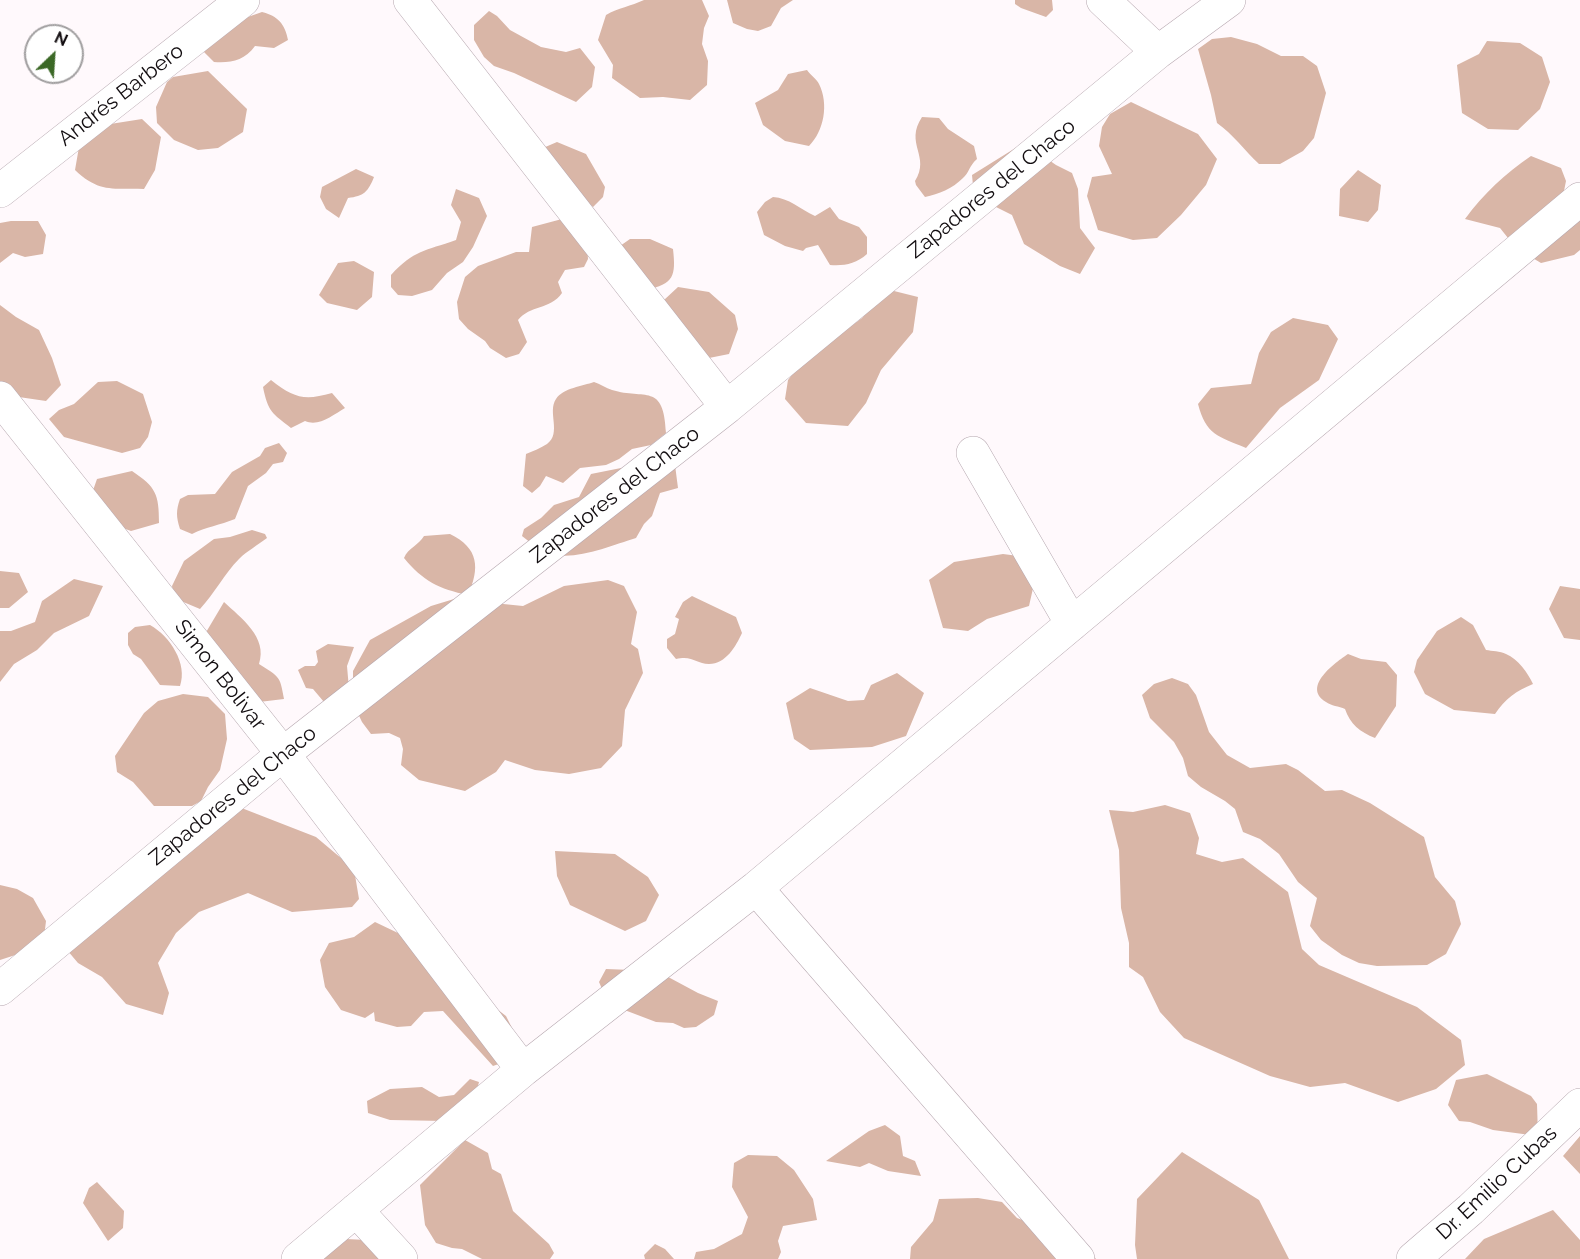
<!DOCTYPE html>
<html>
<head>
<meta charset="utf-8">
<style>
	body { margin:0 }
	#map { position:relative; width:1580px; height:1259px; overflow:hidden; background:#fff9fc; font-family:Raleway,sans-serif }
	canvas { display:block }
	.north { position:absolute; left:24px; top:24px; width:60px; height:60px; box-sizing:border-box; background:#fff; border:2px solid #a09e9f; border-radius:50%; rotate:25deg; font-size:16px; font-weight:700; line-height:24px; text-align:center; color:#120d10 }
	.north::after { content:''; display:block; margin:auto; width:21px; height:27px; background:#3b6826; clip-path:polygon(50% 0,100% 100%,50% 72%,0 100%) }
</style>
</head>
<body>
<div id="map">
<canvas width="1580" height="1259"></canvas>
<div class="north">N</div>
</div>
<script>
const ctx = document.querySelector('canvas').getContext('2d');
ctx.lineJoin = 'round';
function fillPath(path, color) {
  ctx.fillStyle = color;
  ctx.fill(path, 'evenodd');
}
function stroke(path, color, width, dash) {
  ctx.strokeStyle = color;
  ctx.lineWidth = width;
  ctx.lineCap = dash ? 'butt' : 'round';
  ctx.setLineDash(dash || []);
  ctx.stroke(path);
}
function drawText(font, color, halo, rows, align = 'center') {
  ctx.font = font + ' Raleway,sans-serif';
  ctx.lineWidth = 6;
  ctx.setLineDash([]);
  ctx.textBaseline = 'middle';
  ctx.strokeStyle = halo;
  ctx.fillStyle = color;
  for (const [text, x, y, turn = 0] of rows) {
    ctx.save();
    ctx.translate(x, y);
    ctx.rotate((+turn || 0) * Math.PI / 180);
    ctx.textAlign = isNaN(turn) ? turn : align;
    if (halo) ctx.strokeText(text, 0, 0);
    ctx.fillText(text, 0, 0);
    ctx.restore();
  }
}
fillPath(new Path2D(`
	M644,0h58l7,16 -5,12 -2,16 6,17 -1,24 -17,15 -27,-3 -23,1 -28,-20 1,-13 -15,-25 8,-25c12,-7 25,-9 38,-15z
	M727,0h66l-12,8 -10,18 -13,5 -11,-2 -14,-6z
	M1015,0h37l1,10 -7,7 -25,-9 -6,-4z
	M489,11l8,5 13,14 31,17 25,5 14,-4 15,19 -3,20 -16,15 -62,-29 -20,-7 -10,-9 -10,-17v-15z
	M262,12c16,4 23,12 26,28l-14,8 -19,-2c-11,15 -24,17 -41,16l-10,-10 2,-10 39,-24z
	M1231,37l26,7 24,12h22l14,10 9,27 -12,45 -11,13 -23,13h-21c-14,-13 -26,-30 -42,-41l-6,-28 -13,-46 14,-10z
	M1487,41l33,2 22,14 8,25 -10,27 -22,21 -30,-1 -26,-16 -5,-48 22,-11z
	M807,70c3,5 10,9 12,14 10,20 5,47 -10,62l-24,-5 -22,-16 -8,-22 23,-13 10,-16z
	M208,71l39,38 -4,23 -25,16 -20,2 -24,-10 -17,-17 -1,-16 11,-25 6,-5z
	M1131,102l67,32 19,25 -11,26 -25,30 -24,23 -24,2 -35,-10 -11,-34 5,-19 20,-3 -13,-28 3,-19 8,-13z
	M922,117l17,1 9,11 26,17 3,13c-8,7 -8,14 -14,19 -11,11 -24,16 -38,19l-9,-12 -1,-4c16,-25 -11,-37 7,-64z
	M142,119l19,18 -6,33 -11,19c-31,-1 -45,4 -69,-19l4,-23 6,-19z
	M557,142l29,12 19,33 -2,10 -10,10 -17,-14 -33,-45z
	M1017,147l16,2 23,16 16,8 6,16 2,39 15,20 -15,26 -20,-8 -36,-22 -12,-29 -38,-19 -2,-21z
	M1531,156l30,12 5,13 -2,10 13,28 3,2v29l-6,5 -33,8 -25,-15 -16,-20 -35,-9c19,-26 40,-45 66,-63z
	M356,169l18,8c-6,15 -10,19 -26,21l-9,20 -13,-9 -6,-12 2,-10z
	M1358,170l23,15 -3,25 -10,12 -29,-6 1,-27z
	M456,189l23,9 8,18 -14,31 -10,15 -16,11 -15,17 -20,6 -14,-1 -7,-8v-12c23,-25 34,-24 65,-35l5,-18 -10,-17z
	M773,197c16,1 27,12 42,19l15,-9 9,12 20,8 8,10v17c-11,10 -23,12 -37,11l-12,-20 -12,3 -3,3 -18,-5 -21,-11 -7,-23 8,-10z
	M562,219l25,26 1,14 -4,8 -19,3 -7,12 4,11c-12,17 -32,12 -44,27l9,22 -8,12 -13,4 -16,-10 -5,-7 -17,-12 -9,-10 -2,-17 8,-25 13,-11 38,-14h13l3,-25z
	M11,221h27l8,14 -3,19 -18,3 -12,-4 -13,10v-40z
	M630,239h20l23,10c3,27 1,35 -27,41l-26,-44z
	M354,261l20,11 -2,25 -15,13 -30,-7 -8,-8 19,-32z
	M678,287l31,5 26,23 3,14 -9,25 -25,5 -40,-59z
	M886,289l32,8 -5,35 -32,38 -15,33 -18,23 -42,-3 -21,-24 3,-19 14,-18 60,-44z
	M0,305l16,12 23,13 13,28 9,27 -15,16 -34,-5 -12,-7z
	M1293,318l35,7 10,14 -19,41 -39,28 -34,40c-28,-12 -40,-13 -48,-44l13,-16 40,-4 8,-31 12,-21z
	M271,380c23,18 33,21 61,13l13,15c-12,7 -26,19 -40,13l-14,7c-19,-15 -23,-16 -28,-41z
	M117,381l26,13 9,28 -4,15 -8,11 -18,5 -58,-16 -15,-18 10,-9 15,-6 24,-22z
	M594,382c6,2 12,6 18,8 33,10 52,-8 54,43l-15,12 -19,4 -13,10 -13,6 -26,3 -17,15 -17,-7 -6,10 -8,7 -9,-7 3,-32c7,-3 15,-6 21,-10 15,-11 0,-32 9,-45 7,-11 27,-13 38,-17z
	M279,443l8,10 -4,9 -10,2 -7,9 -18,13 -13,33c-15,6 -29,8 -43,15l-12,-5c-4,-12 -4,-19 0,-30l8,-4 27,-1 17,-22 28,-16 5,-8z
	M675,465l3,23 -18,5 -8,23 -8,8 -8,14c-23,7 -56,21 -80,17 -13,-2 -24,-11 -34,-19l2,-7 17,-11 13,-13 25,-8 12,-23 40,-8z
	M132,471c24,16 27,23 27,52l-28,8 -19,-7 -22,-25 7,-20z
	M252,530l13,4 2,4c-9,7 -20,13 -28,21 -15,15 -24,34 -39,50l-19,-8 -8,-9 -1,-6 12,-25 30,-22 16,-2z
	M450,534c29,14 30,34 18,61 -29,-6 -45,-14 -64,-37 4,-10 15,-13 20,-22z
	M1003,554l23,3 10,18 -7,31 -42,13 -19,12 -25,-3 -14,-48 25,-18z
	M0,571l19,2 9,19 -19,16h-9z
	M74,579l29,7 -14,30 -35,17 -17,17 -23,14 -14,18v-51h11l24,-9 7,-21z
	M608,580l16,6 13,26 -6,32 7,5 5,24 -18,37 -3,36 -21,22 -32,6 -34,-4 -30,-10 -9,12 -31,19 -46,-11 -18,-15 2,-16 -3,-11 -11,-5 -18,1 -9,-12 -9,-19v-32l17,-31 61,-34 23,-7 69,7 41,-20z
	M1560,586l20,3v51l-16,-2 -15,-29z
	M692,596l44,21 6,16c-6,13 -16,31 -33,31 -13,0 -16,-9 -33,-5l-9,-11v-9l8,-5 4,-15 -4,-2 8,-15z
	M224,602c17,16 44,35 35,62 20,13 21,11 25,35l-25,3 -54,-68z
	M1461,617l12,8 13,25c6,1 14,1 20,4 12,5 22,19 27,30 -17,7 -28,15 -38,30l-41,-4 -29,-16 -11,-22 3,-12 20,-29z
	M150,625c20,11 38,39 30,61l-20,-1 -19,-26 -8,-5 -5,-9v-12l7,-6z
	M328,644l26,3 -7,19 2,23 -25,13 -11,-13 -7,-1 -8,-18 7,-4h10l3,-4 -2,-11z
	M1348,654l13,5 25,3 11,13 -1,31 -21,32c-15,-6 -25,-14 -30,-29 -6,-3 -14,-3 -19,-7 -25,-15 10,-40 22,-48z
	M897,673l27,20 -18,43 -34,11 -62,3 -16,-11 -8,-36 24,-15 38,13 16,-1 7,-15z
	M1172,678l16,6 8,11 13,37 18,23 23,13 36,-4 12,6 27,21 17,-1 28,13 54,34 11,40 20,24 6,23 -15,30 -19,11 -50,1 -18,-3 -17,-8 -21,-15 -11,-14 7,-28 -19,-16 -19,-28 -19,-15 -17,-7 -8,-23 -10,-8 -24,-14 -13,-11 -5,-18 -9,-16 -24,-24 -8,-23 12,-11z
	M183,694l25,3 17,17 2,25 -7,31 -12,17 -7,14 -9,5h-38l-21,-24 -16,-10 -2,-16 29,-43 14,-12z
	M1165,805l25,8 9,25 -3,16 26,8 21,-4 45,34 14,57 17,16 98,42 44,33 4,25 -29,24 -38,13 -53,-19 -35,4 -40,-11 -86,-38 -24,-26 -17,-35 -14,-10v-24l-8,-35 -2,-58 -10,-40 24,2z
	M239,807l77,30 38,32 5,30 -7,8 -60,5 -44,-19 -49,19 -23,21 -18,30 11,30 -6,22 -37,-11 -24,-27 -24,-14 -11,-13z
	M555,851l60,3 33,23 11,18 -13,26 -21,10 -55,-26 -13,-29z
	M0,885l17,4 16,9 13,23 -3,25 -43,14z
	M375,922l23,11 108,83 10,20 -6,24 -17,6 -50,-55 -19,1 -13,14 -14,1 -22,-6 -1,-9 -9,6 -24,-8 -16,-23 -5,-27 9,-17 25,-6z
	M606,969l51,2 41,22 20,8 -4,14 -18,12 -12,1 -11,-5 -17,-1 -42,-16 -8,-8 -7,-16z
	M1487,1074l44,22 6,8 1,32 -45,-6 -23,-8 -11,-1 -11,-16 8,-25z
	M470,1079l9,3 -5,20 -29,19 -55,-1 -22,-7 -1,-12 23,-12 32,-2 17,10 15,-2z
	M885,1125l15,11 3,20 12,5 6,15 -33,-5 -19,-8 -9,4 -34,-6 43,-30z
	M1580,1136v38l-17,-18z
	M465,1140l23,13 4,16 9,5 12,37 36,33 5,9 -4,6h-68l-20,-10 -10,-1 -16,-5 -11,-18 -5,-40z
	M1182,1152l77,48 30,59h-152l-2,-14 2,-46z
	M748,1155l29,1 17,14 19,29 4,21 -34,6 -5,15 3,11 -3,7h-84l2,-7 18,-3 28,-15 6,-17 -16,-30 2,-24z
	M97,1182l27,29 -1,17 -15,13 -25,-38 6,-15z
	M978,1198l24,4 15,16 66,24 13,17h-186l1,-12 22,-26 6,-22z
	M1553,1210l27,30v19h-115l19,-20z
	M346,1239l21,1 23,19h-74z
	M655,1244l10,5 9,10h-29l-1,-4z`), '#d9b6a7');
const minor = new Path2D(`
	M410,0l317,407
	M1103,0l55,52
	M0,191l243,-191
	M0,398l283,356 240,316
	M973,453l99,171
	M756,888l322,371
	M0,989l283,-235 444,-347 431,-355 71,-52
	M356,1210l45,49
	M298,1259l225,-189 233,-182 824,-689
	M1413,1259l58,-50 109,-104`);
stroke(minor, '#b6a7af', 34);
stroke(minor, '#fff', 33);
drawText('21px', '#120d10', '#fff', [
	["Andrés Barbero",121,95,-38],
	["Zapadores del Chaco",992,189,-39],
	["Zapadores del Chaco",615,495,-38],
	["Simon Bolivar",220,675,52],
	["Zapadores del Chaco",233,796,-39],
	["Dr. Emilio Cubas",1497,1183,-43]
]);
</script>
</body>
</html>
